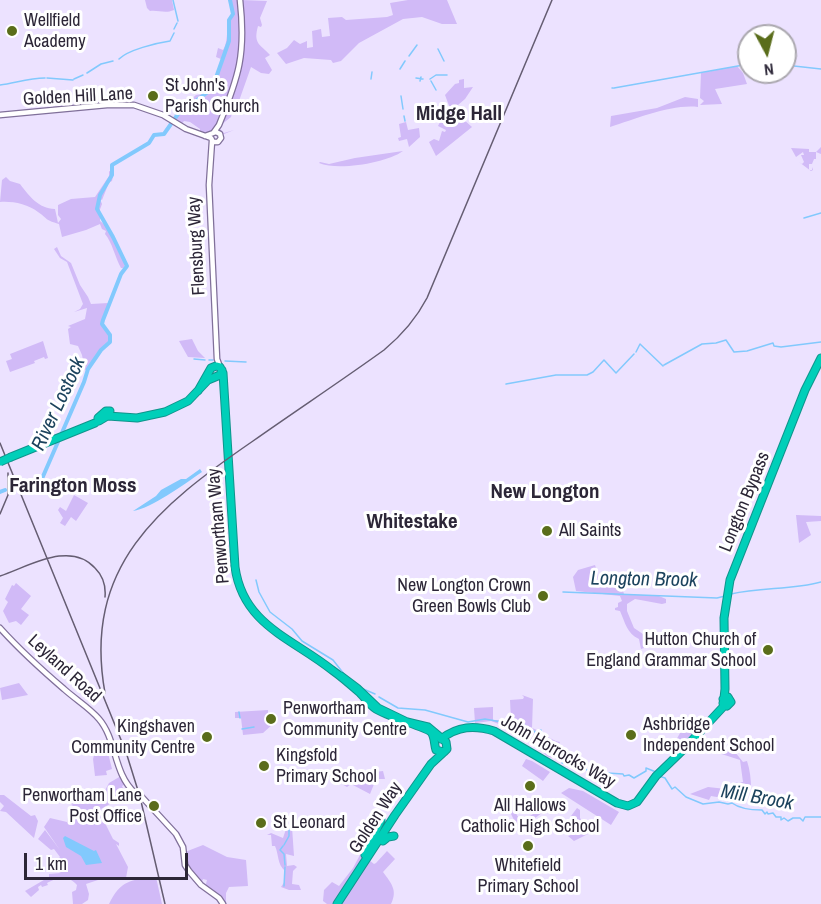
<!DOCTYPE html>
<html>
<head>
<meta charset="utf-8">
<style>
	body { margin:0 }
	#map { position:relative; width:821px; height:904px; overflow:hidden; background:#ece2ff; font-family:"Archivo Narrow",sans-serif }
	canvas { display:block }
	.north { position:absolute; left:737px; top:24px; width:60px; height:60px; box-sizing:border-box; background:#fff; border:2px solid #aba8af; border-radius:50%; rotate:173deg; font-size:16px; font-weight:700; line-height:24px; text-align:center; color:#2c2637 }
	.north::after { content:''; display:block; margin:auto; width:21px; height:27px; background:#5a6d1b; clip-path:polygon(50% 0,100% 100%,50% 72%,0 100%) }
	.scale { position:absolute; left:24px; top:853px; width:164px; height:27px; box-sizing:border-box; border:3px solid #2c2637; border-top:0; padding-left:8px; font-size:18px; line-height:21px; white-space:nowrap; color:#2c2637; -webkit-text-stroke:4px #fff; paint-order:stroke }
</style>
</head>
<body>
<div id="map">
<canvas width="821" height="904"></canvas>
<div class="north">N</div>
<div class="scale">1 km</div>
</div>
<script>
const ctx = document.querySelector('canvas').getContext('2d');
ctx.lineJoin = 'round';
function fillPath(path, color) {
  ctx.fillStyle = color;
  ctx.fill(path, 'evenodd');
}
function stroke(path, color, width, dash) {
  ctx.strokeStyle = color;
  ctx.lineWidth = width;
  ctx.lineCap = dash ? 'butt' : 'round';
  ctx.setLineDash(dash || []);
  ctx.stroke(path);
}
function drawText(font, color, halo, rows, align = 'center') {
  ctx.font = font + ' "Archivo Narrow",sans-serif';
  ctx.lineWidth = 6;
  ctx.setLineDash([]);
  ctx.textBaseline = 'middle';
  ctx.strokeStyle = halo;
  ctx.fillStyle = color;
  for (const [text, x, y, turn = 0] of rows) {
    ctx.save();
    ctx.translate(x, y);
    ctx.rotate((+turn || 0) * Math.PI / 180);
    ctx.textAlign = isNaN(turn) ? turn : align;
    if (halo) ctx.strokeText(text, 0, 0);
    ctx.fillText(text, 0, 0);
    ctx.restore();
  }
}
fillPath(new Path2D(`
	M145,0h27l2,10c-9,4 -15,0 -24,1l-3,-3z
	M229,0h8c5,38 2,71 -12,107 -5,11 -8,20 -16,28l-9,-2v-4l-10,-7 -6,-1 -3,4 -7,-4 3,-4 -3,-3 22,-19 14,-2 5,-12 6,-22 -5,-2 2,-9 5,2c7,-11 1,-25 10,-35z
	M241,0l26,1 -7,17 2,7 -1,2 -3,-1c-5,18 2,18 12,29l-5,3 7,12 -3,4 -8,-1 -10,-6 -12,34h-4l-4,16 -10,8 -1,4 4,4 10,-3 -10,4 -6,-3 1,-2c20,-52 29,-71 22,-129z
	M408,0h39l10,24h-15l-20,-7 -19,2 -44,24 -18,18 -8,2 -2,-3 -27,-2 -18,6 -9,-11 10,-5 7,-8 6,4 7,-3v7l6,-1 -1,-16 9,-2 1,8 8,-1 -2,-18 14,-1 4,3 41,-3 6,-2 -3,-12z
	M737,66l6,7 4,11 -32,5 7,15 -22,1 4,-4 -4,-3 1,-25z
	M464,79v9l9,-1 -8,12 -14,12 -6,-16 10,-11 4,-1v-3z
	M685,97l13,2v8c-27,-3 -62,12 -88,20l1,-11 46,-8z
	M454,111l18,16 -36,29 -7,-14 5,-3 5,2 3,-10 3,1 1,-2 -8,-4 4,-8z
	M406,122l2,8 11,-2 1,9 -11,10 -2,-8 -8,2 -1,-3 3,-1 -2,-13z
	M821,147v7l-5,-2v7h-2l-2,5h-3v6h3v-3l1,3 -2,1 -12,-9 3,2 2,-2 -3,-7h3l-1,-3 -7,5 -5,-9 18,1v3h7z
	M403,151c-16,12 -65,20 -84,12l1,-1 9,2 26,-6z
	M109,171l2,1v5l2,-1 -1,5 -4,2 1,-4 -3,5 2,1 -6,15 -2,-1 2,5 -3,8 4,5 -3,-1v5c13,9 15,29 26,43l-3,4h-2c-6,-11 -9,-26 -16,-34l1,-3 -4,-2 -2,-5 -14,6 -24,7 -3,-13c-14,-4 -11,-5 -21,-12 -10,-8 -26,-11 -38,-10l2,-22 4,-3 4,4 10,3c10,13 18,24 35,25l3,14 3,-4 -3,-4v-10l13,-6 24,-2 14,-21z
	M57,247l4,9 10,7 9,22 8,12 3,7 17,-1 -7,21c14,14 11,15 -1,27 -5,4 -9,14 -13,20l-2,-1 -3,-15 -4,-9 -8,-2 -2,-15 3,-2 -3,-1 17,-7 2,-11 -13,4 6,-3 3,-5 -16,-42 -7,-4 -6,-9z
	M192,339l6,12 7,7 -17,-1 -9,-16z
	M43,341l5,17 -3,1 -1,-2 -10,4 1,2 -25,9 -4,-11 6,-2 -2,-5z
	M74,495l14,8 -12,18 -5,-4 -6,9 -5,-3 3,-5 -5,-8 2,-3 6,4z
	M796,515l25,1v5l-15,1 5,13 -12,8z
	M595,565l5,16 18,-9 6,22 35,2 7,3v4l-4,1 -27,-5 -8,5v7l7,17 9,6 1,14 -3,1 -2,-10c-12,-5 -14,-17 -19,-28l-5,-1v-2l3,-1v-4l4,-2 -2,-5 -44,-5 -3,-14 5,-7z
	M16,583l15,13 -10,13 8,6 -8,10 -5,-4 -7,2 -6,-12 5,-9 -3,-3 7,-14 2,1z
	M19,683l9,12 -26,5 -2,-12z
	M522,695l11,4 -1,29c10,3 19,13 28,14l-3,6 6,8 -2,2 -3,-3 -4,3 -6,-1 -29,-27 5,-4 -6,-4 -14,4 -13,-5 -16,2 -1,-15 19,-1v13h18l-1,-20 13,-1 1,-2z
	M268,710v3l4,-1 1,12 -10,9 -20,2 -2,-17h-6v-6z
	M687,719l-2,7 16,3 -18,18 -8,-5 9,-16 -10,-6z
	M703,737l32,15 8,10 4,-1c3,9 4,18 4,28l-5,5v8l-35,-6 -2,4 -19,-6 18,-7 27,3 2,-2 -4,-2v-3l10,-1 -3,-22 -40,-13 -3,-3z
	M107,749l5,20 -6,2 1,4 -12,1 -2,-17 2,-7z
	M526,759l6,2 18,11 -7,9 -21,-15z
	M383,771l2,8h-9l-6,15 -19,-10 -4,3 -9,-5 3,-8 28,5 5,-1 1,-6z
	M121,776l5,8 -4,2 1,2 -6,12 -16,9 1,3 3,-1 -2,8 10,20 6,4v3l-3,-2 12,23 -2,11 -28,2 -12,4 3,10 -1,6 -6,4h-9l-1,-12 4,-2 1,-5c-11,-11 -17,-8 -30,-2l1,2 -6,2 -1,-2 -3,2 1,3 -8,7 -6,-6 24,-14v-3l12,-1 -6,-3 -2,-5 7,-8 -6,-8 -3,1 -13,-11 7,-9 15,20 -16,-23 6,-9 17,4 2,-14 4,-3 -16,-7 2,-10 25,3 11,6 8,-3 6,-11z
	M569,788l14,3 36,21 -8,13 -50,-32z
	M0,795h4l27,21 4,-1 3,6 -4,17 -28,-26 -6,-1 4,-5 -4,-4z
	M502,796l9,14h3l7,12 24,-16 1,4 -30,22 -2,-4 3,-3 -4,-3 -2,1 3,-3z
	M577,808l3,2v8l10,15 -16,8 -6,-5 11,-4 -8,-16z
	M292,827l2,29 -8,-2 1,12 7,-1 3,2 -4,4 -1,13 7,1 2,5h-12l-8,-3 4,-6v-10c-8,-7 -6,-16 -10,-25h-3l-1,-11h-4l4,-2 12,5 3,-9z
	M203,845l24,12 19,3 2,26 -19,1 -3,6v11l-21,-16 2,-8 -4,-1 -2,5 -14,-17 -2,-15z
	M387,851l8,8 -12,13c8,11 15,18 8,32h-53l31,-44 5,4 2,-1z
	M361,853l3,3 -4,6 -26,42h-7l-4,-3 1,-11 8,-8 7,4 14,-18z
	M156,877l6,27h-53c12,-24 21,-24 47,-27z`), '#d1baf7');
fillPath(new Path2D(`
	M200,469l2,3c-19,13 -50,36 -69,39l23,-15 5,-6 20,-11h5z
	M65,836l29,15 2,-1 6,13 -16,2 -5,-9 -15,-9 -3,-9z`), '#82c9fd');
stroke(new Path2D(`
	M173,0l5,21
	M174,29l3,-6
	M438,49l6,12
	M409,56l8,-11
	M119,59c9,-9 37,-16 51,-18l4,-8
	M785,65l36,4
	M400,69l5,-8
	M87,73l14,-9 12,-3
	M47,78l26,2
	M416,78l7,1
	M74,79l9,-4
	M371,79l1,-7
	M430,79l6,-4h11
	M420,81l1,-4
	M431,81l5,9
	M0,85c15,-2 29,-7 45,-7
	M612,88h1
	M614,88l135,-24
	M401,96l2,13
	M404,116l1,5
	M804,218l17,-5
	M636,352l4,-8 23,22
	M194,359l11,1
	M209,360h4
	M225,361l21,1
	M664,365l38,-21 14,-1 10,-3 8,12 13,-1 26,-8 1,3 7,1 40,-5
	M506,384l50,-9h31l6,-3 11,-12 12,13 18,-19
	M256,580l3,12 11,20 22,17 10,12 31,19 11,14
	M563,592l154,6 8,-2
	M731,594c30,-7 61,-4 90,-12
	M347,677l8,6
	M361,688l14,6
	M379,697l19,11 27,2 43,12 17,-3 22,4 11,-2 17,11 6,-2c3,11 4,18 16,19l2,5 4,3 -1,6 19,3 3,3c8,2 14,4 22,7l1,-3 16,1 1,2 5,-1 5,3 12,-7v-3l10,4
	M239,712l1,6
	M242,729l12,-2
	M659,776l6,2 7,11 3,-2 11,10 17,7 16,-2 9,2 4,-1c8,6 20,7 30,7l3,4 2,-2 1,2 5,-1 3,4h5v3l3,-2 4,3 5,-3h7l3,3 2,-4h16
	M284,845l5,-9v-7
	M283,846l-3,4 4,4 1,11
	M284,886l1,-19`), '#82c9fd', 1.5);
stroke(new Path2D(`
	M21,487l11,1 9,-7 43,-99 4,-13 13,-19 9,-8v-7l-8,-11 1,-4 18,-46 6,-8 -14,-29 -16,-28 3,-14 12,-20v-10l37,-22 5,-8 10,-1 14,-20 34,-25 17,-48v-21l4,-6 -3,-14
	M0,492l5,-2`), '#82c9fd', 4);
const secondary = new Path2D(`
	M0,115l107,-10h27l29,10 23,14 25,9 2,4h5l3,-4 -1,-4 -4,-2 -11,4
	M214,132l5,-7c20,-49 27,-71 21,-125
	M212,141l-3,44 8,174 3,8
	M0,628c18,20 43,43 64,61 11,10 26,19 35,30 18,21 14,54 36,74
	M141,796l35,38 7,13 2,18 4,6 12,14 18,13 4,6`);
const highway = new Path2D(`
	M198,391l13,-23 5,-2 4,1 3,6 12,194c8,58 57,71 97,103 10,7 19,15 28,23 6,6 10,12 16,16 11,7 51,19 55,23 4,5 3,12 5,18l8,2 3,-3 -1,-7 -18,-15 -21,-5 -29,-14 -21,-20 -16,-12
	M108,416l29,2 28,-6 23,-11 20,-21 12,-5 2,-5
	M98,418l8,-7h4l-1,4 -10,6
	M11,457l84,-34
	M723,703l4,3 4,-4 -3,-5 -5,2
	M441,739c17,-13 33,-14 53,-8l123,72 11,3 9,-4 19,-26 28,-27 39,-42 2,-18 -1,-71 6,-38 75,-190 16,-32
	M383,841l5,-4 6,-1
	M365,855l16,-35
	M337,904l58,-89 36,-51 13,-12`);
stroke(secondary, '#80709a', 7);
stroke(highway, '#0f948c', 9);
stroke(secondary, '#fff', 4.5);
stroke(highway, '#00cfb9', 7);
stroke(new Path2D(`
	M0,443l126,309 14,45 25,107
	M0,514l8,-19v-22
	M0,576c28,-9 70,-36 95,-8 8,8 11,18 10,29
	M105,693c-23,-127 55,-188 148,-252 44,-31 88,-60 131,-91 18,-15 32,-31 43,-52l125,-298`), '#655d72', 1.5);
const secondaryBridge = new Path2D(`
	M135,793l6,3`);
const highwayBridge = new Path2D(`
	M0,462l11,-5`);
stroke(secondaryBridge, '#80709a', 7, []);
stroke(highwayBridge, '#0f948c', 9, []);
stroke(secondaryBridge, '#fff', 4.5);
stroke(highwayBridge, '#00cfb9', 7);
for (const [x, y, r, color] of [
	[12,31,6,"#5a6d1b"],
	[153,96,6,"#5a6d1b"],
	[547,531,6,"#5a6d1b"],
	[543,596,6,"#5a6d1b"],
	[768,650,6,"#5a6d1b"],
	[271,719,6,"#5a6d1b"],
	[631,735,6,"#5a6d1b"],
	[207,737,6,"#5a6d1b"],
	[264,766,6,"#5a6d1b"],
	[530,786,6,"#5a6d1b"],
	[154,806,6,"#5a6d1b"],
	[261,823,6,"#5a6d1b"],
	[528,846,6,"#5a6d1b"]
]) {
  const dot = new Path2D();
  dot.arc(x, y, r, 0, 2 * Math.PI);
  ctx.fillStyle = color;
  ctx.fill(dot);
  stroke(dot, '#fff', 2);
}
drawText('18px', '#2c2637', '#fff', [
	["Wellfield",24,21],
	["Academy",24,42],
	["St John's",165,86],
	["Parish Church",165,107],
	["All Saints",559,531],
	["New Longton Crown",531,586,"right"],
	["Green Bowls Club",531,607,"right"],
	["Hutton Church of",756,640,"right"],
	["England Grammar School",756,661,"right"],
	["Penwortham",283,709],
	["Community Centre",283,730],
	["Ashbridge",643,725],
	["Independent School",643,746],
	["Kingshaven",195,727,"right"],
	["Community Centre",195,748,"right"],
	["Kingsfold",276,756],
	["Primary School",276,777],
	["Penwortham Lane",142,796,"right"],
	["Post Office",142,817,"right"],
	["All Hallows",530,806,"center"],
	["Catholic High School",530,827,"center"],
	["St Leonard",273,823],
	["Whitefield",528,866,"center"],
	["Primary School",528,887,"center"]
], 'left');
drawText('18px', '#2c2637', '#fff', [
	["Golden Hill Lane",78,97,-3],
	["Flensburg Way",197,246,-93],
	["Longton Bypass",745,502,-68],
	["Penwortham Way",219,526,-95],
	["Leyland Road",64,669,42],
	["John Horrocks Way",558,752,30],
	["Golden Way",376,818,-57]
]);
drawText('italic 20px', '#1c435d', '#fff', [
	["River Lostock",59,404,-65],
	["Longton Brook",644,580,1],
	["Mill Brook",757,798,10]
]);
drawText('bold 21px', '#2c2637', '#fff', [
	["Midge Hall",459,114],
	["Farington Moss",73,486],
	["New Longton",545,492],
	["Whitestake",412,522]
]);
</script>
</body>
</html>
